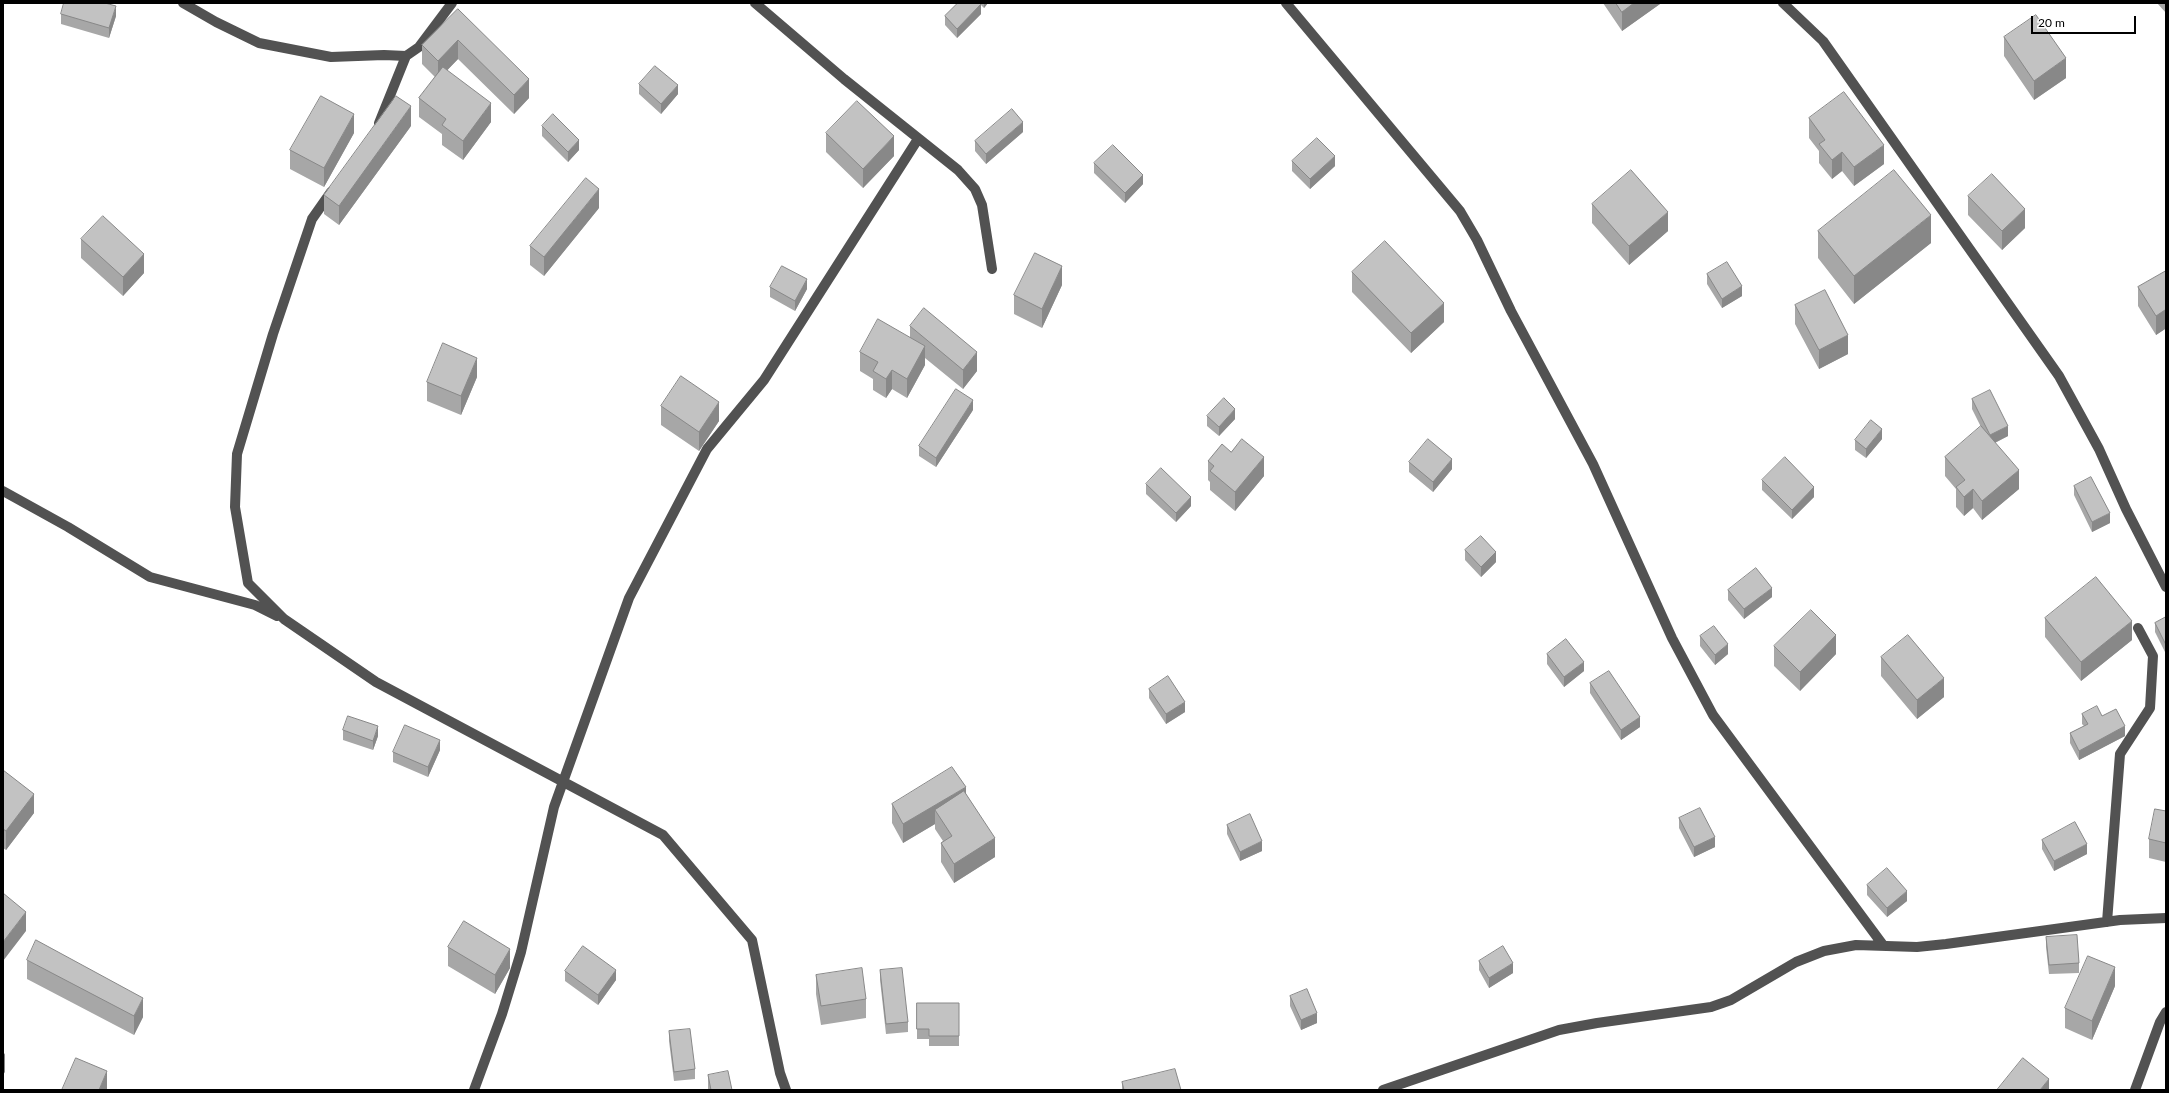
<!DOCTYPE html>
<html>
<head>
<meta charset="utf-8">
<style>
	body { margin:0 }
	#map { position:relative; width:2169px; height:1093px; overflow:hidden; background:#fff; font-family:Lato,sans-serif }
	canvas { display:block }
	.frame { position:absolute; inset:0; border:4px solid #000; pointer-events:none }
	.scale { position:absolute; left:2031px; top:16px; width:105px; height:18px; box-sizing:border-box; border:2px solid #000; border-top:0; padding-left:5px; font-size:12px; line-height:14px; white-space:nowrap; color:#000; -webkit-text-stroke:3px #fff; paint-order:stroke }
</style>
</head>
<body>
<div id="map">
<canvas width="2169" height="1093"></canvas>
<div class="frame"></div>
<div class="scale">20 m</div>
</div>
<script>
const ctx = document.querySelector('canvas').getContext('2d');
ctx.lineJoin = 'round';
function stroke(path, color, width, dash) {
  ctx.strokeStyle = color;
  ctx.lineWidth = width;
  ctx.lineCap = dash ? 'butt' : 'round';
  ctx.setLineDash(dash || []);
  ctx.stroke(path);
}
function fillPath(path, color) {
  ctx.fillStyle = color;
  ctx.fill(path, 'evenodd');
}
stroke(new Path2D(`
	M183,3l33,19 43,21 72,14 53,-2 22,1 13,-9 33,-44
	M755,3l89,76 114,91 17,19 7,16 10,64
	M1286,3l174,208 17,29 34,71 82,153 79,174 41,77 170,230
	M1783,3l40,38 236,335 40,73 27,60 40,78
	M379,123l27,-67
	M331,192l-19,27 -39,115 -36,120 -2,53 13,76 36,36 92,63 287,153 89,105 28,133 6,17
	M3,491l65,36 82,50 105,28 22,11
	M2107,922l13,-168 30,-46 3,-52 -15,-28
	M474,1090l28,-76 19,-62 33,-145 75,-209 78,-149 57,-69 154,-241
	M1383,1090l176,-60 38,-7 114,-16 20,-7 65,-38 28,-11 32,-6 61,2 29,-3 174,-24 46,-2
	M2135,1090l25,-68 6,-10`), '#525252', 10);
fillPath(new Path2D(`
	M958,3h30l-4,5 -3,-3v9l-24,24 -12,-13v-9z
	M1603,3h57v1l-38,27z
	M2157,3h9v10z
	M458,9l71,89 -15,16 -56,-55 -11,11 44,52 -28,38 -21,-15v-11l-23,-17v-19l16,-21 -13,-13v-19z
	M61,14l55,2 -7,22 -48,-14z
	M2004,37l62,41 -32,22 -30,-44z
	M639,84l39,10 -17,20 -22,-20z
	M1809,118l75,46 -30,22 -12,-15 -10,8 -13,-16v-12l-10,-13z
	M411,126l-72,99 -15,-11v-19z
	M542,126l37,24 -11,12 -26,-26z
	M1023,132l-37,32 -11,-13v-10z
	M354,133l-30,54 -34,-18v-19z
	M826,133l68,23 -31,32 -37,-36z
	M1292,161l43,5 -25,23 -18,-18z
	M1094,163l49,21 -18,19 -31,-30z
	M1968,196l57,32 -23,22 -34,-35z
	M1592,204l76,27 -39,34 -37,-42z
	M599,208l-55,68 -14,-11v-19z
	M1818,231l113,12 -77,61 -36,-46z
	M81,239l63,34 -21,23 -42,-38z
	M2166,271v60l-1,-2 -9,6 -18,-29v-19z
	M1352,272l92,50 -33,31 -59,-61z
	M1707,274l35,22 -20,12 -15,-24z
	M1062,285l-20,43 -28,-14v-19z
	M770,287l37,2 -12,22 -25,-14z
	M1795,305l53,49 -29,15 -24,-45z
	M910,326l67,45 -14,18 -38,-31v7l-18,33 -15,-9 -6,9 -13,-8v-11l-13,-8v-19l50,-15z
	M477,377l-16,38 -34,-14v-19z
	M1972,399l36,37 -13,7 24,46 -37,31 -9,-12 -9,8 -8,-9v-18l-11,-13v-19l36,-30 -9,-18z
	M661,406l58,15 -20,30 -38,-26z
	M973,410l-37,57 -17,-11v-10z
	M1207,416l28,3 -16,17 -12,-10z
	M1882,439l-16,19 -11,-8v-10z
	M1231,452l33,24 -29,35 -25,-21v-8l-2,-2v-19z
	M1409,462l43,7 -19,23 -24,-20z
	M1762,480l52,17 -22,22 -30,-29z
	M1146,484l45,22 -15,16 -30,-28z
	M2074,486l36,37 -18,9 -18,-37z
	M1465,550l31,12 -15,15 -16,-17z
	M1728,590l44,7 -28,22 -16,-19z
	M2166,617v37l-11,-22v-9z
	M2045,618l87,22 -51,41 -36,-44z
	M1700,636l28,18 -13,11 -15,-19z
	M1774,646l62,8 -36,37 -26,-25z
	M1547,654l37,17 -20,16 -17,-23z
	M1881,657l63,40 -27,22 -36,-43z
	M1590,683l50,44 -19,13 -31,-47z
	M1149,689l36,23 -19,12 -17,-26z
	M2082,714l20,2 23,20 -46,24 -9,-17v-10l14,-7 -2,-2z
	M343,730l35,6 -5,14 -30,-10z
	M440,750l-12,27 -35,-15v-10z
	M3,770l31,43 -28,37 -3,-2z
	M966,794l29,63 -41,26 -13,-21v-19l2,-2 -8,-12v-5l-32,19 -11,-20v-19z
	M2166,811v51l-17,-4v-19z
	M1679,818l36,29 -21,10 -15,-29z
	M1227,825l35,26 -22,10 -13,-27z
	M2042,840l45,14 -33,17 -12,-22z
	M1867,885l40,16 -20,16 -20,-22z
	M2046,937l33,26v10l-30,1 -3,-27z
	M448,947l62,21 -15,26 -47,-28z
	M27,960l116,57 -9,18 -107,-56z
	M1479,961l34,12 -24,15 -10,-18z
	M880,970l28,52v10l-22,2 -6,-54z
	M565,971l51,9 -18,25 -33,-24z
	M816,975l50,24v19l-45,7 -5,-31z
	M2115,986l-23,54 -27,-12v-20z
	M1290,996l27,27 -16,7 -11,-24z
	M917,1003h42v43h-30v-7h-12z
	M669,1031l26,38v10l-21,2 -5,-40z
	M708,1075l24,15h-24z
	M1122,1082l59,8h-59z`), '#a7a7a7');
fillPath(new Path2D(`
	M984,3h4l-4,5z
	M1634,3h26v1l-38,27v-19z
	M981,4v10l-24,24v-9z
	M116,6v10l-7,22v-10z
	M458,40v19l-20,21v-19z
	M2066,58v20l-32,22v-19z
	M529,79v19l-15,16v-19z
	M678,85v9l-17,20v-10z
	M491,103v19l-28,38v-19z
	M411,106v20l-72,99v-19z
	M354,114v19l-30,54v-19z
	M1023,122v10l-37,32v-10z
	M894,136v20l-31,32v-19z
	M579,140v10l-11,12v-10z
	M1884,145v19l-30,22v-19z
	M1842,152v19l-10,8v-19z
	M1335,156v10l-25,23v-10z
	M1143,175v9l-18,19v-10z
	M599,189v19l-55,68v-19z
	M2025,209v19l-23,22v-19z
	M1668,212v19l-39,34v-19z
	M1931,215v28l-77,61v-28z
	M144,254v19l-21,23v-19z
	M1062,266v19l-20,43v-19z
	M807,279v10l-12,22v-10z
	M1742,286v10l-20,12v-9z
	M1444,303v19l-33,31v-20z
	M2165,310v19l-9,6v-19z
	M1848,335v19l-29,15v-19z
	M925,346v19l-18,33v-19z
	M977,352v19l-14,18v-19z
	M477,358v19l-16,38v-19z
	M892,370v19l-6,9v-19z
	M973,400v10l-37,57v-9z
	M719,402v19l-20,30v-19z
	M1235,409v10l-16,17v-9z
	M2008,426v10l-18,9v-10z
	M1882,429v10l-16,19v-9z
	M1264,457v19l-29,35v-19z
	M1452,459v10l-19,23v-10z
	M2019,470v19l-37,31v-19z
	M1814,487v10l-22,22v-9z
	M1973,489v19l-9,8v-19z
	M1191,497v9l-15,16v-9z
	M2110,513v10l-18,9v-10z
	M1496,552v10l-15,15v-10z
	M1772,588v9l-28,22v-10z
	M2132,621v19l-51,41v-19z
	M1836,635v19l-36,37v-19z
	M1728,644v10l-13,11v-10z
	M1584,662v9l-20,16v-10z
	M1944,678v19l-27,22v-19z
	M1185,702v10l-19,12v-10z
	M1640,717v10l-19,13v-10z
	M378,726v10l-5,14v-9z
	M2125,726v10l-46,24v-9z
	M440,740v10l-12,27v-10z
	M966,787v19l-31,4v14l-32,19v-19z
	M34,794v19l-28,37v-19z
	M1715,837v10l-21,10v-10z
	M995,838v19l-41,26v-19z
	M1262,841v10l-22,10v-9z
	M2087,844v10l-33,17v-10z
	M1907,891v10l-20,16v-9z
	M26,912v19l-23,30v-19z
	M510,949v19l-15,26v-19z
	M1513,963v10l-24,15v-10z
	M2115,967v19l-23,54v-19z
	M616,970v10l-18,25v-10z
	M143,998v19l-9,18v-19z
	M1317,1013v10l-16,7v-10z
	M5,1053v19l-2,3v-19z
	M107,1071v19h-8z
	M2049,1079v11h-9z`), '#888');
const building = new Path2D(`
	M64,3h41l11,3 -7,22 -48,-14z
	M958,3h22l1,1 -24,25 -12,-13z
	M1616,3h18l-12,9z
	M458,9l71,70 -15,16 -56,-55 -20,21 -16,-16z
	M2036,15l30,43 -32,23 -30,-44z
	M655,66l23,19 -17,19 -22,-20z
	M443,67l48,36 -28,38 -21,-16 4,-6 -27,-21z
	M1844,92l40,53 -30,22 -12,-15 -10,8 -13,-16 6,-4 -16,-22z
	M321,96l33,18 -30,54 -34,-18z
	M396,96l15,10 -72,100 -15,-11z
	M857,101l37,35 -31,33 -37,-36z
	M1012,109l11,13 -37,32 -11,-13z
	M553,114l26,26 -11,12 -26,-26z
	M1317,138l18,18 -25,23 -18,-18z
	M1113,145l30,30 -18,18 -31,-30z
	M1631,170l37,42 -39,34 -37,-42z
	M1894,170l37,45 -77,61 -36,-45z
	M1992,174l33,35 -23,22 -34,-35z
	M586,178l13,11 -55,68 -14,-11z
	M103,216l41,38 -21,23 -42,-38z
	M1385,241l59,62 -33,30 -59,-61z
	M1035,253l27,13 -20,43 -28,-14z
	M1727,262l15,24 -20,13 -15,-25z
	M782,266l25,13 -12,22 -25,-14z
	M2166,271v40l-1,-1 -9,6 -18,-29z
	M1825,290l23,45 -29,15 -24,-45z
	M924,308l53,44 -14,18 -53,-44z
	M878,319l47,27 -18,33 -15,-9 -6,9 -13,-8 5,-9 -18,-10z
	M443,343l34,15 -16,38 -34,-14z
	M681,376l38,26 -20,30 -38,-26z
	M956,389l17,11 -37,58 -17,-12z
	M1990,390l18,36 -18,9 -18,-36z
	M1224,398l11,11 -16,18 -12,-11z
	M1871,420l11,9 -16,20 -11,-9z
	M1981,426l38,44 -37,31 -9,-12 -9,8 -8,-10 9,-7 -20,-23z
	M1242,439l22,18 -29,35 -25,-21 4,-5 -6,-5 14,-17 9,8z
	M1428,439l24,20 -19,23 -24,-20z
	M1785,457l29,30 -22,23 -30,-30z
	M1161,468l30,29 -15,16 -30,-29z
	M2091,477l19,36 -18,9 -18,-36z
	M1481,536l15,16 -15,15 -16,-17z
	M1756,568l16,20 -28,21 -16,-19z
	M2096,577l36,44 -51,41 -36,-44z
	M1811,610l25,25 -36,37 -26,-26z
	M2166,617v28l-11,-22z
	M1714,626l14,18 -13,11 -15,-19z
	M1908,635l36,43 -27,22 -36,-43z
	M1566,639l18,23 -20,15 -17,-23z
	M1609,671l31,46 -19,13 -31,-47z
	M1168,676l17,26 -19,12 -17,-25z
	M2097,706l5,10 14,-7 9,17 -46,25 -9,-18 18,-9 -6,-10z
	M348,716l30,10 -5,15 -30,-11z
	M405,725l35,15 -12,27 -35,-15z
	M952,767l14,20 -63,37 -11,-20z
	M3,770l31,24 -28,37 -3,-2z
	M964,791l31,47 -41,26 -13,-21 11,-7 -17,-26z
	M1700,808l15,29 -21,10 -15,-29z
	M2155,809l11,2v32l-17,-4z
	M1250,814l12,27 -22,11 -13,-27z
	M2075,822l12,22 -33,17 -12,-21z
	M1887,868l20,23 -20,17 -20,-23z
	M3,893l23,19 -23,30z
	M464,921l46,28 -15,26 -47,-28z
	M2077,935l2,28 -30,2 -3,-28z
	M36,940l107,58 -9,18 -107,-56z
	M583,946l33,24 -18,25 -33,-24z
	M1503,946l10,17 -24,15 -10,-17z
	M2088,956l27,11 -23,54 -27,-13z
	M862,968l4,31 -45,7 -5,-31z
	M902,968l6,54 -22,2 -6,-54z
	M1307,989l10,24 -16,7 -11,-24z
	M917,1003h42v33h-30v-7h-12z
	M690,1029l5,40 -21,3 -5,-41z
	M76,1058l31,13 -8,19h-37z
	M2023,1058l26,21 -9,11h-43z
	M1175,1069l6,21h-57l-2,-8z
	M728,1071l4,19h-21l-3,-15z`);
fillPath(building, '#c2c2c2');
stroke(building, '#888', 1);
</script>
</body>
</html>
